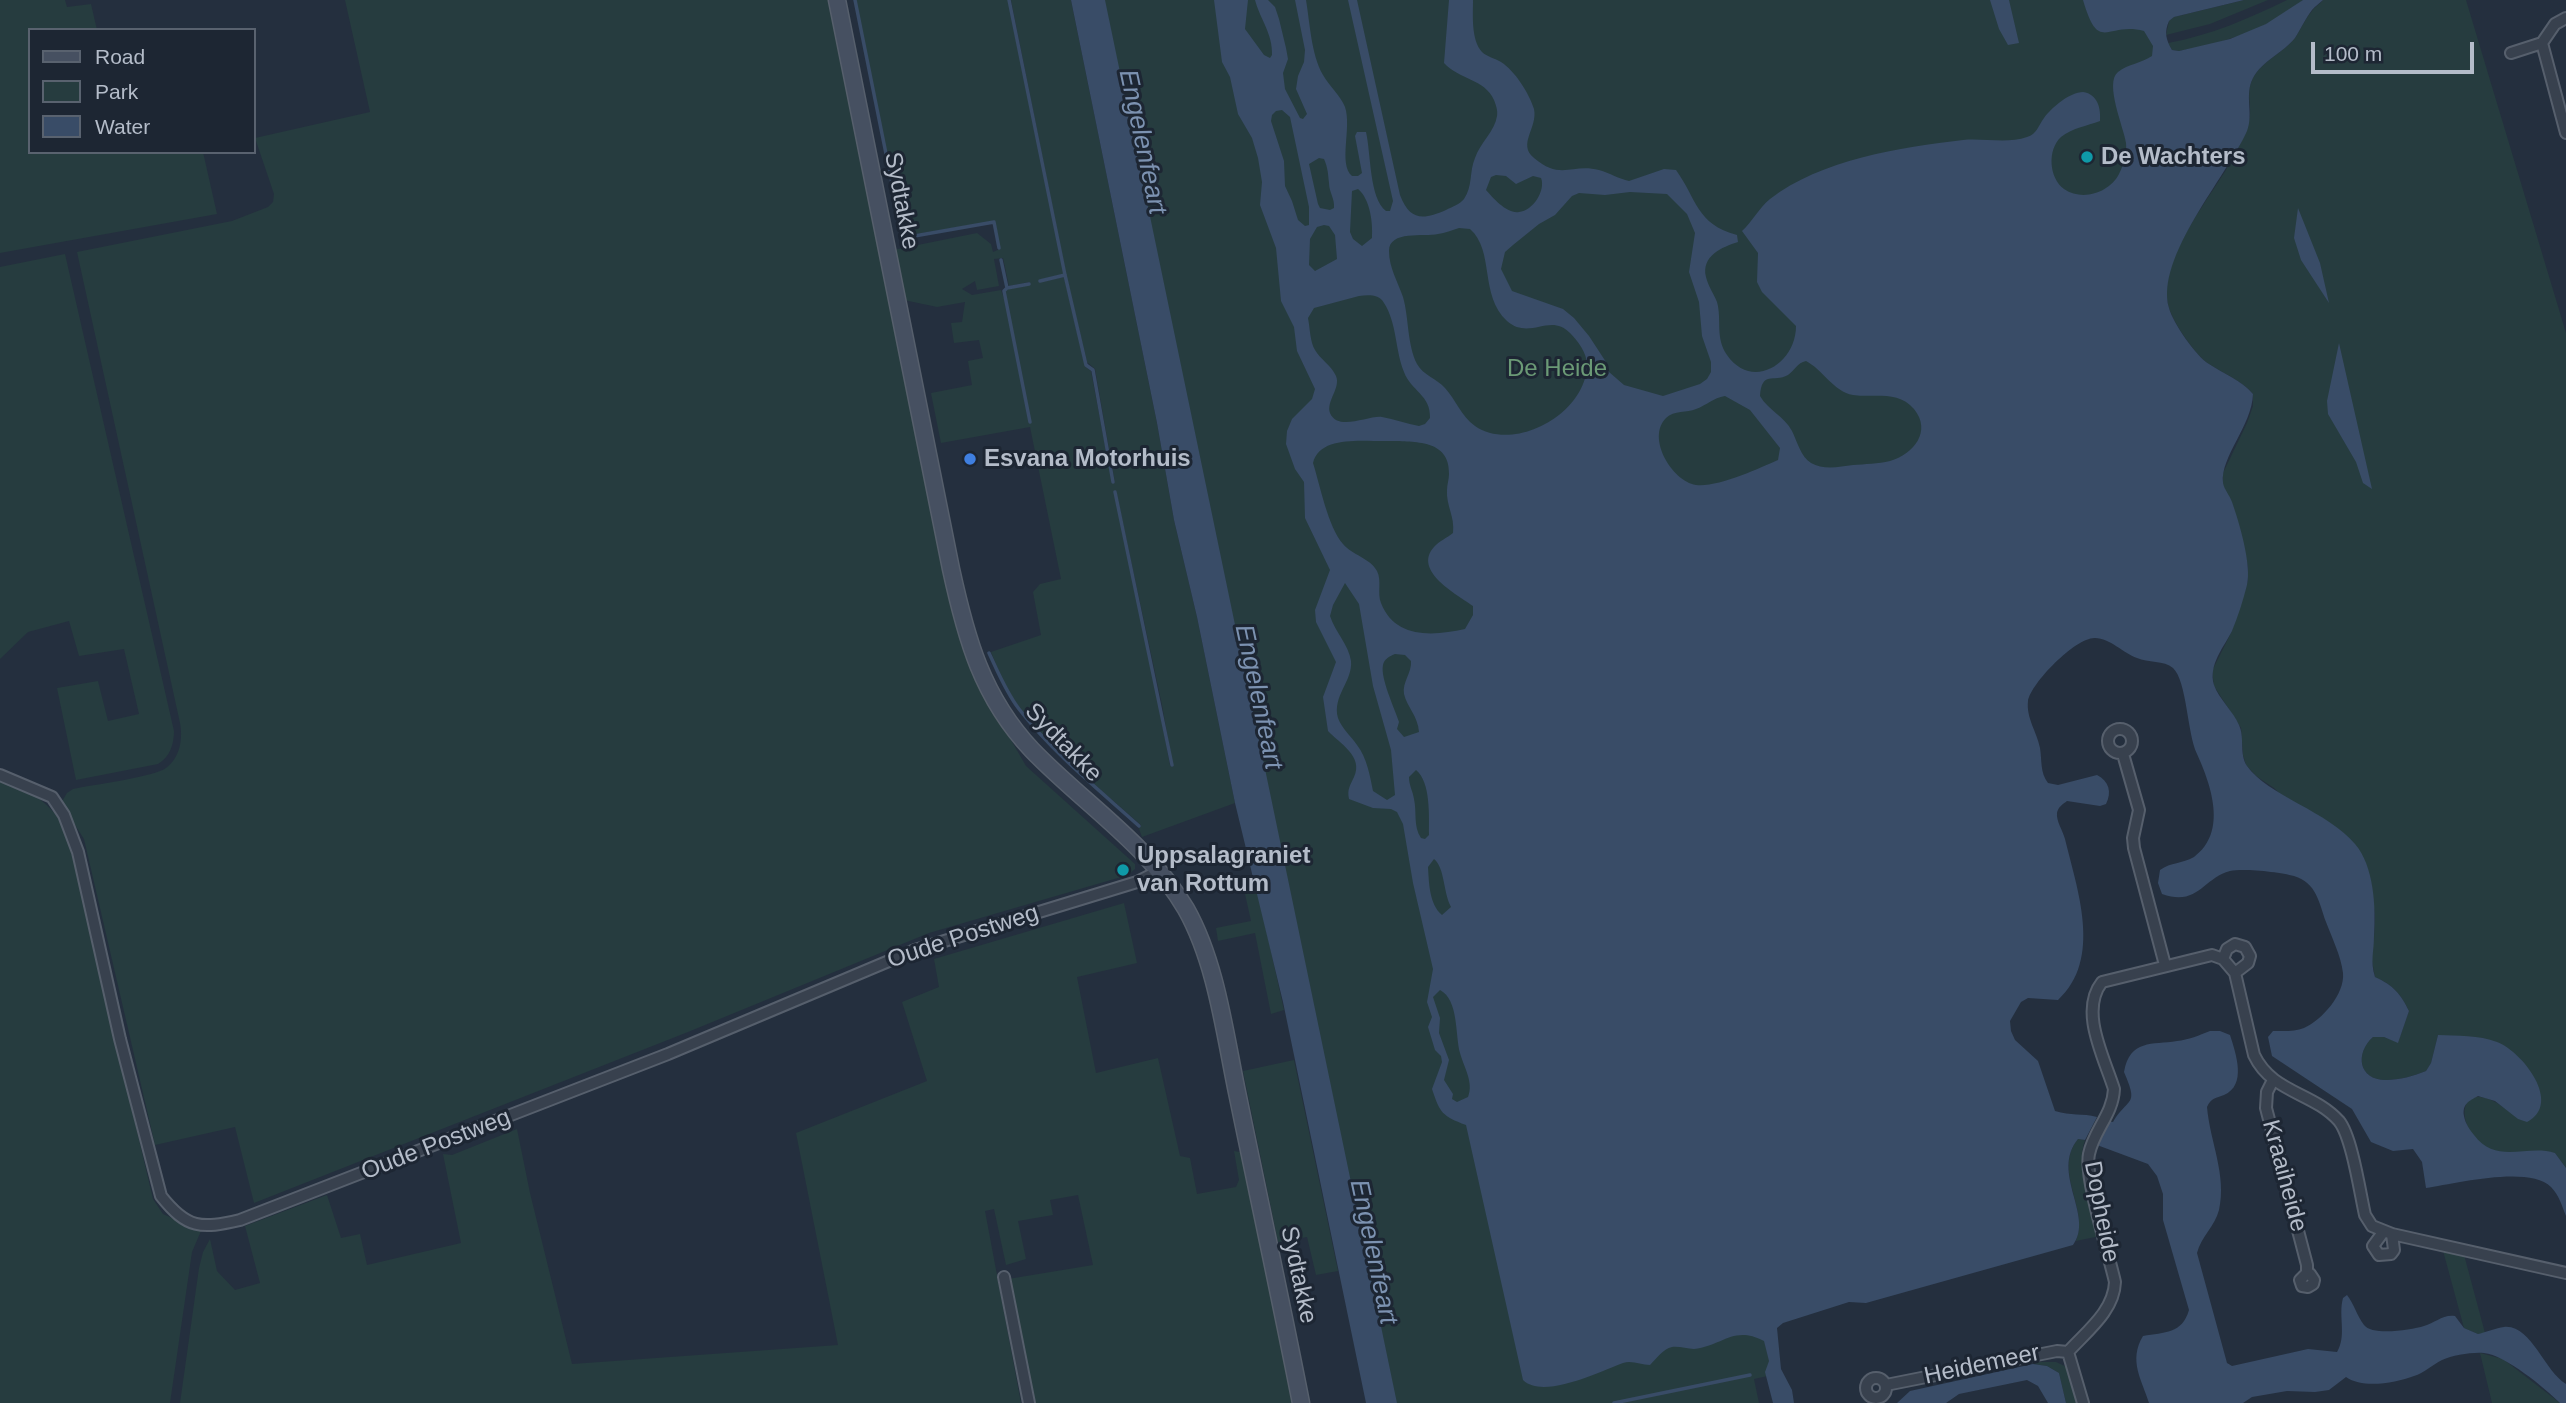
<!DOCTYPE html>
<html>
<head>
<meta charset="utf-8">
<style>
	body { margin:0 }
	#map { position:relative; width:2566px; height:1403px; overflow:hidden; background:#242f3e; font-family:Arial,sans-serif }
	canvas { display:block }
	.legend { position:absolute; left:28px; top:28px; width:228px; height:126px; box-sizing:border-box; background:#1d2633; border:2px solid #59626f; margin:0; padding:9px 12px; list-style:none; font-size:21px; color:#b4bcc9 }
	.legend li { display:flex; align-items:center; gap:14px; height:35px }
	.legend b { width:35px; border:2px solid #59626f }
	.scale { position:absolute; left:2311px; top:42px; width:163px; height:32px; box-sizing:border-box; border:4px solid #b4bcc9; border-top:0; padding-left:9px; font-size:21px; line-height:24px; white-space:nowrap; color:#b4bcc9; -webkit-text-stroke:5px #1d2633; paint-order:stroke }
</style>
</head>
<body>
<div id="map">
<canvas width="2566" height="1403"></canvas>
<ul class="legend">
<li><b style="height:9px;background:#465061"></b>Road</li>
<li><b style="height:19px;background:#263c3f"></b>Park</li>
<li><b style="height:19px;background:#394c67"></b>Water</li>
</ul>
<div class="scale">100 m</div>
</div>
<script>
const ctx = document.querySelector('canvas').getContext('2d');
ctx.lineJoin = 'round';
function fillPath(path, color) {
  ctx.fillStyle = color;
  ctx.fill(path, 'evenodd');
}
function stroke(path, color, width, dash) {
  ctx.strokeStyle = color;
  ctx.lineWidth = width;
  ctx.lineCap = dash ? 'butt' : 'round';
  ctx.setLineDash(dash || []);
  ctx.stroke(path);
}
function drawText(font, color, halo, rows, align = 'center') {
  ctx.font = font + ' Arial,sans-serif';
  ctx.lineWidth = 6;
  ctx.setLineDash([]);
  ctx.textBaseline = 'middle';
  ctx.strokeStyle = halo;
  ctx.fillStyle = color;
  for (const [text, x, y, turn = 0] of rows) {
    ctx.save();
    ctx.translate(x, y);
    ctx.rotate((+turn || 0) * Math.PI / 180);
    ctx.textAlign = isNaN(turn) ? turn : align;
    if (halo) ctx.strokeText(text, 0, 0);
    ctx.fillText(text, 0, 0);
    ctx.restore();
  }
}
fillPath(new Path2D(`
	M0,0h65l2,7 24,-3 6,26h-67v122h173l14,62 -217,39z
	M345,0h483l6,15 119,599 24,67 49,85 109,98v5l-7,6 -199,58 -241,99 -434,171 -19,-76 -80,18 -71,-306 -23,-36 6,-10 6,-4c18,-4 81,-12 93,-21 14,-10 17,-29 14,-45l-103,-471 155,-31 36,-14 5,-5 1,-8 -19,-56 115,-26z
	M855,0h153l56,274 -25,6v2l25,-5 21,89 6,5 21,111 3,1 -20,-114 -8,-7 -21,-87 -55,-275h60l86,423 17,97 23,97 38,186 -93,34 -3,-8 2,-4c-41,-36 -86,-73 -120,-116 -13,-17 -22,-37 -30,-57l50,-17 -8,-43 7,-8 21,-5 -31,-152 -89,16 -10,-50 41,-8 -4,-24 15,-3 -4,-18 -25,3 -3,-20 11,-1 3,-20 -28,5 -33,-7 -11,-50 84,-17 14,11 2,8 7,-3 -5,-28 -91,15zM1003,258l6,28 20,-4 1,2 -25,6 1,14 -5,-14 -29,5 -10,-6 13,-8 2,9 22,-4 -5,-27zM1116,491l46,214 11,62 -3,-2 -32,-168 -24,-105z
	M1102,0h1037l18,19 10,113 -400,1189 5,54 -18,4 5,24h-364z
	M2244,0h24l-58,24 -44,11 3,-14 5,-4z
	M2287,0h16c-28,28 -86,45 -124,51l-7,-1 -4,-7c43,-8 80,-24 119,-43z
	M2323,0h143l100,333v835l-11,-15c-21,-3 -44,4 -64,-3 -36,-14 -39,-80 15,-41l-68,-74 -7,28 -5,8c-12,5 -27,9 -40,9 -28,0 -31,-27 -13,-43h11l14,5 11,-31c-8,-17 -16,-26 -34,-34l-4,-21 3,-17 1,-23 -4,-33 -97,-95 -18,-12 -10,-11 -3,-10 -2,-27 -27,-42 -2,-15 19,-38 17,-52v-14l-15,-61 -10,-20v-13l24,-50 6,-17v-12c-12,-14 -29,-20 -44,-30 -13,-8 -35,-40 -40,-56 -14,-51 47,-114 68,-158 5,-9 12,-25 13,-35 1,-13 -4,-24 3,-37 9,-17 30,-25 42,-40 6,-9 10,-19 17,-27 3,-5 8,-7 11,-11z
	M65,254l109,477c0,13 -4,26 -16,33l-82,16 -19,-92 41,-7 10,40 31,-7 -15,-65 -45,7 -10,-35 -41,11 -28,27v-392z
	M0,775c21,10 51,28 62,49 4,9 6,19 9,27l82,348 10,15 38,17 -9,21 -22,151h-170z
	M1243,885l14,3 27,122 -13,4 -16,-81 -37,8 -2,-13 35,-7z
	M1124,903l13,60 -60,14 19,96 62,-15 22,98 10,2 7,36 39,-7 3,-7 -5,-29 11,2 49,250h-260l-26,-124 85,-14 -15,-70 -28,5 3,15 -35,6 8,38 -20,6 -12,-56 -9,2 36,192h-841l19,-135 4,-16 7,-13 7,32 18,19 25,-7 -15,-57 82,-31 14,43 19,-4 7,31 94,-22 -18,-89 9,1 65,-26 13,64 42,171 266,-19 -42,-212 131,-52 -25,-79 37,-15 -5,-28z
	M1294,1060l44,211 -22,4 -9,-38 -29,5 -35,-171z
	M2078,1139l7,1c-10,26 8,70 15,96l-24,5c14,-33 -24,-69 2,-102z
	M2442,1247l21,4 22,82 -7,1 -14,-6z
	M2480,1353l23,6 57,44h-68z
	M2039,1362h17l11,5 11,36h-12l-7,-30 -12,-7 -14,-2z`), '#263c3f');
fillPath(new Path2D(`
	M1071,0h34l292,1403h-31l-83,-401 -48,-199 -38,-186 -23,-97 -17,-97z
	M1214,0h34l-3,29 19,26 6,3 2,-3c1,-21 -12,-36 -17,-55h13l7,7 4,12 7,29 2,11 -5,14 2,16 15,29 3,1 4,-5 -11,-25 2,-13 6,-14 1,-12 -10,-50h11c4,23 5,54 17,75 6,11 18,21 22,32 7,21 -7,57 7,69h6l4,-3 -7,-37 2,-4h9c5,21 3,66 20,79h4l3,-10 -45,-201h9l43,195c10,26 23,25 46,15 6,-3 14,-6 18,-11 9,-13 5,-27 11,-41 5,-15 20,-27 22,-42 1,-5 -1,-11 -3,-16 -9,-21 -36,-21 -50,-37l5,-63h24c0,15 -2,40 9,52 5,5 13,6 19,10 14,9 28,31 33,47 4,19 -17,35 0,49 27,23 38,5 65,12 11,3 20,9 30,11l35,-12 12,1c21,29 20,54 61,65l1,7c-16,5 -37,14 -32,35 2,9 8,17 11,25 5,18 -2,36 10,53 25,36 69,9 69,-29l-34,-34 -5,-10 1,-29 -16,-22c10,-9 17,-23 28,-32 50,-39 131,-52 193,-59 20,-2 45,4 64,-3 10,-3 11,-11 17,-19 7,-10 26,-26 39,-26 15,2 18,17 17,29 -13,5 -28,7 -39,16 -14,13 -12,41 3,52 19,13 46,3 55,-15 5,-10 8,-21 7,-31 -2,-15 -22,-60 -8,-71 10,-8 24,-9 34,-16l1,-10 -9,-15c-37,-10 -45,24 -61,-31h161l-70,17 -5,4c-5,11 -3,19 3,29l7,1 51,-12 36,-15 37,-24h20c-3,3 -8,6 -11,10 -7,9 -11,19 -17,28 -12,15 -33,23 -42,40 -9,17 1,36 -6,53 -21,47 -92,126 -78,177 4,15 27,48 40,56 15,10 32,16 44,30 -1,32 -33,63 -30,89 1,6 7,13 9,19 7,20 20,63 15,83 -4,16 -9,31 -15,46 -8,16 -24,34 -18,54 5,14 19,26 25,40 6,13 0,29 8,41 20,29 82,46 108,78 19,22 21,63 19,92 0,16 -4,25 1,41 18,8 26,17 34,34l-11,32 -14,-6h-11c-18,16 -15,43 13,43 13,0 28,-4 40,-9l5,-8 7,-28c19,1 41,0 59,7 26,10 66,62 30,80l-9,-3 -23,-18 -17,-5c-9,5 -16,8 -14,20 1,7 6,14 10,19 22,30 53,9 81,18l11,15v48c-4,-10 -7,-21 -15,-29 -22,-22 -97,-3 -125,1l-4,-26 -9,-13 -20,2 -22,-9 -19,-33 -80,-53 -4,-19 5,-6c9,0 22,1 31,-3 18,-8 41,-34 39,-55 -2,-17 -11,-35 -17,-51 -7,-19 -9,-39 -32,-46 -14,-4 -51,-8 -64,-5 -27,7 -32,36 -68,23l-4,-11 2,-13c11,-8 22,-6 34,-13 34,-25 17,-72 3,-103 -10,-21 -10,-73 -24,-86 -9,-8 -25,-5 -36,-10 -14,-5 -27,-20 -42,-20 -19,-1 -64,45 -67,63 -2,17 9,31 12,47 2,12 0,25 8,35l10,2 39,-10c12,6 15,17 9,29l-6,2 -33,-5c-4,3 -9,6 -10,12 -1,8 6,18 8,26 12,50 38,120 -7,161l-30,-2 -7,4 -11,19 1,10 4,9 23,21 17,50c16,5 27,2 42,6l-12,23 -7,-1c-28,34 17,77 -5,106l-207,58 -17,-1 -66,21 -6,5 4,41 11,21 2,13h-21l-8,-31 4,-11 -5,-20c-31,-16 -41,5 -70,8 -7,0 -15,-3 -22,-2 -9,2 -16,12 -22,18 -9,0 -18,-5 -27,-2 -22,8 -80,37 -100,17l-57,-255c-24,-9 -26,-12 -34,-36l10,-27 -1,-6 -6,-6 -7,-23 4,-10 -5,-15 6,-33 -20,-86 -10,-59 -6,-12 -6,-3 -18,-1 -24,-9c-2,-10 1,-13 5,-22 10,-21 -15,-34 -26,-46l-5,-34 13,-35 -20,-40 -1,-12 15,-40 -25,-52 -1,-36 -9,-13 -9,-25 1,-13 5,-12 20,-20 3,-10 -18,-38 -3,-24 -13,-26 -5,-53 -16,-43 2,-23 -4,-24 -6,-20 -14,-24 -8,-37 -8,-15zM1282,110l8,7 19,90v18l-4,1 -7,-6 -6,-19 -7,-15 -1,-25 -13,-40 1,-6 4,-4zM1319,158l5,1c4,9 4,15 5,24 0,9 6,16 5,25l-4,2 -10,-2 -2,-4 -9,-40zM1496,175l10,1 10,8 17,-8 8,2c5,12 -8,33 -22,34 -12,2 -26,-14 -33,-22l5,-13zM1358,189c12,10 15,33 14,49l-10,8 -9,-7 -3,-7 2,-41zM1630,192l37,2 20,20 8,19 -6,39 10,30 3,34 9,26v10l-4,7 -7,5 -37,12 -39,-11 -15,-13 -3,-10 -17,-26 -15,-18 -11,-9 -51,-18 -11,-22 4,-17 8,-7 26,-21 16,-9 17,-19 7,-3 26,2zM1324,225l5,1 6,9 2,24 -22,12 -6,-6 1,-26 7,-12zM1459,228l11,1c25,22 9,66 37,92 23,20 43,-9 63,12 8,8 17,20 17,32 -1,49 -73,88 -112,61 -14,-10 -19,-26 -30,-38 -8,-9 -22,-13 -28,-24 -10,-20 -8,-46 -14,-67 -5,-15 -14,-29 -14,-46 0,-21 35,-14 49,-17 7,-1 14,-4 21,-6zM1359,296c9,-1 20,-2 25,7 13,20 11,47 20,69 7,19 27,23 26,46l-5,6 -6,2c-12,-2 -25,-7 -37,-9 -13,-2 -44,15 -52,-4 -4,-12 11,-25 6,-37 -4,-10 -16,-17 -21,-26 -5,-8 -5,-22 -7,-32l6,-10zM1806,361c16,8 28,31 47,34 21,3 45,-5 61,14 18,22 0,45 -24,52 -12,3 -25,3 -37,4 -14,2 -30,5 -42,-2 -10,-6 -14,-22 -19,-32 -8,-15 -24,-21 -32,-35 2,-26 13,-13 28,-21 7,-5 9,-12 18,-14zM1725,396l25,14 30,38 -2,12c-18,8 -62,28 -82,25 -24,-4 -50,-47 -30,-67 8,-8 21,-5 30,-9 11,-4 17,-11 29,-13zM1390,441c24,1 60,-2 59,33 0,5 -2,11 -2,16 -1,16 8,26 6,43 -6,5 -14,8 -19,14 -22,24 24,48 39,59v9l-8,14c-32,7 -70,10 -84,-26 -4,-10 1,-22 -4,-32 -7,-13 -25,-16 -34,-27 -15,-17 -23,-59 -30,-81 7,-29 53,-21 77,-22zM1345,583l14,21 14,82 18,64 4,45 -8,5 -14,-9c-3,-15 -6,-33 -16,-46 -6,-9 -15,-16 -19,-27 -6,-22 15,-37 13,-57 -2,-16 -16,-29 -21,-45l3,-11zM1395,654l10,1 6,6c1,12 -9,21 -7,33 3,13 14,22 15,38l-15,5 -7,-8 2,-7c-4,-13 -19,-44 -16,-57 1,-6 7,-9 12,-11zM1416,770c15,12 13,47 13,65l-4,4 -4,-1c-8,-12 -4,-26 -7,-39 -1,-8 -5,-13 -5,-22zM1434,859c11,9 9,33 17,48l-9,8c-13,-11 -13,-33 -14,-48zM1440,990c19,10 15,45 20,63 4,15 14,29 8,44l-11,5 -5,-3 1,-5 -9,-14 5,-20 -10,-27 1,-15 -7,-21z
	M1990,0h19l10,43 -11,2 -9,-16z
	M2298,208l22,55 9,40 -28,-43 -7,-22z
	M2339,343l33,146 -9,-6 -7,-21 -28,-48 -1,-13z
	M2210,1031h10l10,4c6,19 17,50 -6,60 -8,3 -13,3 -17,12 3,35 20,68 12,103 -4,16 -18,27 -22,43l30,110 5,3 76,-17 29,3c10,-16 1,-36 6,-54l4,-3c7,9 10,21 17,30 8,11 47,5 60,1 11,-3 19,-12 31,-10l9,12 14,6c8,-2 18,-6 26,-7 27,-3 40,44 62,57v19h-6c-15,-15 -55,-48 -76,-50 -12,-1 -31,2 -42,7 -10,5 -18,13 -28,16 -19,7 -51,13 -68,1l-17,13 -14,2 -28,-1 -35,6 -9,6h-94c-7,-23 -21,-42 -6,-67 22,-4 39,-2 46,-26l-26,-90v-26l-6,-18 -9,-12 -51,-19 10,-24 6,1c16,-26 26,-15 11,-50 6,-33 28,-27 53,-31 11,-1 23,-6 33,-10z
	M2033,1364l14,2 12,7 7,30h-18l-10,-17 -11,-6 -68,14 -13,9h-49l13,-12z`), '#394c67');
stroke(new Path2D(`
	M855,0l48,238 91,-16 5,26
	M1009,0l56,275 21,90 7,5 20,112
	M1001,260l6,28 -3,3 26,131
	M1040,281l25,-6
	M1007,288l22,-4
	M1115,492l57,273
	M989,653c9,19 17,39 30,56 34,44 79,80 120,117
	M1614,1403l136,-28`), '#394c67', 3.5);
const street = new Path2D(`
	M2542,43l24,90
	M2511,53l31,-10 13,-19 11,-6
	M2108 741a12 12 0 1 1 24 0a12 12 0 1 1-24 0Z
	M2123,754l16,56 -6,28 1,10 31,117
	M0,775l52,22 12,18 14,37 42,187 41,157c26,33 40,33 79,24l428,-166 247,-104 222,-68 22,-11
	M2223,959l4,-10 8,-5 10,3 5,9 -2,7 -13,10
	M2273,1080l-6,12 -1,16 41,157v8l3,1 4,6 -1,4 -5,3 -6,-1 -2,-6 7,-7
	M2384,1231l-11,15 6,9 12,-1 3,-4 -2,-16
	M1004,1277l25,126
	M2068,1352c19,-21 46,-41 47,-70 -6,-27 -31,-105 -26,-128 5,-24 24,-40 25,-65 -10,-32 -35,-78 -12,-107l110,-27 11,4 12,14 19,82c18,38 59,37 85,66 13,16 21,72 26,94l7,11 20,8 174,39
	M1866 1388a10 10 0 1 1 20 0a10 10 0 1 1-20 0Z
	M1886,1385l171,-34 11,1 15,51`);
const secondary = new Path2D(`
	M837,0l114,569c15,69 31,128 81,181 51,53 116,94 154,159 31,55 39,127 52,188 21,102 43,204 63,306`);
stroke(street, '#565f6c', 14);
stroke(secondary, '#565f6c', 19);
stroke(street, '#38414e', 10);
stroke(secondary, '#465061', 16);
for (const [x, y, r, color] of [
	[2087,157,7,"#0f9aa8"],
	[970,459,7,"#3f7fe0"],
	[1123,870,7,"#0f9aa8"]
]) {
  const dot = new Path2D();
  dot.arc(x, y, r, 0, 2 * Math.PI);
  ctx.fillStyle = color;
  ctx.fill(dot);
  stroke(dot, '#1d2633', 2.5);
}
drawText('bold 24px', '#b4bcc9', '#1d2633', [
	["De Wachters",2101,157],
	["Esvana Motorhuis",984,459],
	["Uppsalagraniet",1137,856],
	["van Rottum",1137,884]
], 'left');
drawText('24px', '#b4bcc9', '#1d2633', [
	["Sydtakke",901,201,79],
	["Sydtakke",1063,743,46],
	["Oude Postweg",963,937,-18],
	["Oude Postweg",436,1145,-21],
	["Kraaiheide",2284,1176,75],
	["Dopheide",2101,1212,79],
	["Sydtakke",1298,1275,78],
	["Heidemeer",1982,1365,-12]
]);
drawText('24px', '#6b9a76', '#1d2633', [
	["De Heide",1557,369]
]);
drawText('italic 26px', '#7c92b1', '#1d2633', [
	["Engelenfeart",1142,142,78],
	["Engelenfeart",1258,697,78],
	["Engelenfeart",1373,1252,78]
]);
</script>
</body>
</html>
